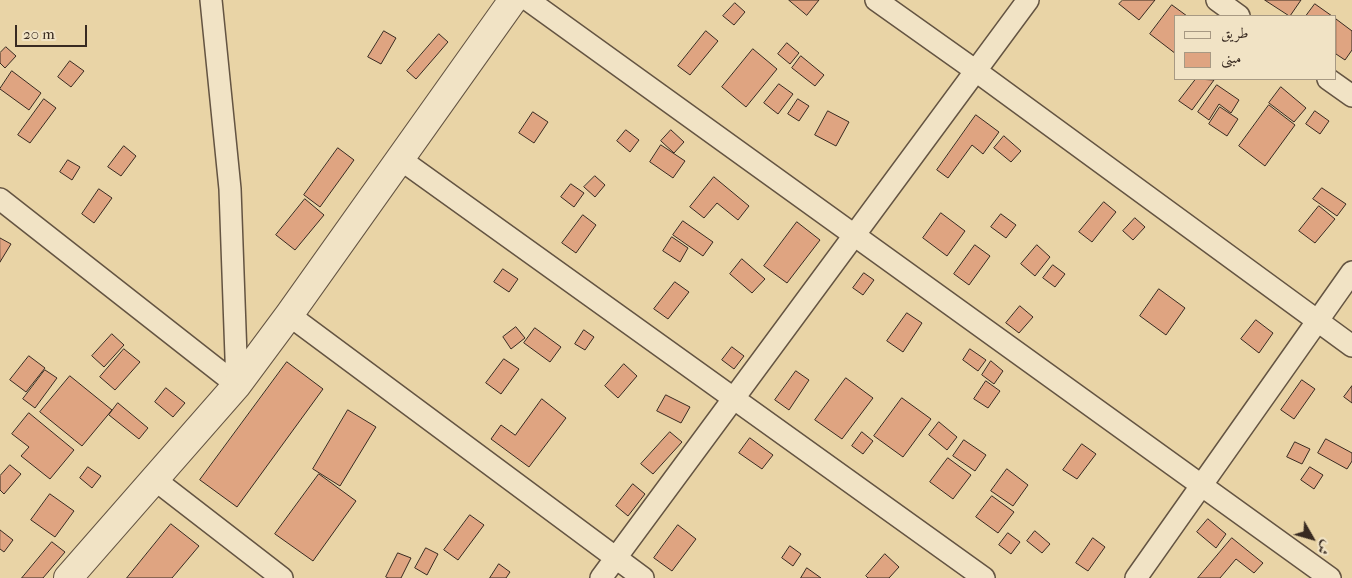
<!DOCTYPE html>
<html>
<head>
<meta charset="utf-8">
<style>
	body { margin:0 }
	#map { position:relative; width:1352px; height:578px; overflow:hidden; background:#e9d4a6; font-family:"IM FELL French Canon",Amiri,serif }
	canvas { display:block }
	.legend { position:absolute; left:1174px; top:15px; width:162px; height:65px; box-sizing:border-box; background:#f1e3c5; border:1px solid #a79983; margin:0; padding:6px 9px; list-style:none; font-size:15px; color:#382a21 }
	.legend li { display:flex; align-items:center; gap:10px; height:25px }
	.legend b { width:25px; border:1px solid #a79983 }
	.north { position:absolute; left:1287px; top:513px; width:50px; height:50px; -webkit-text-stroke:4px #f1e3c5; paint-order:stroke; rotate:128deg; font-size:14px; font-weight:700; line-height:20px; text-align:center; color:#382a21 }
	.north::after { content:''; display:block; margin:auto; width:18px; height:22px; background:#382a21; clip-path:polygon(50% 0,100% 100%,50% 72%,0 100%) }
	.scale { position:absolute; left:15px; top:25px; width:72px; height:22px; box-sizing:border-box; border:2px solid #382a21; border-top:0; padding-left:6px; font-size:15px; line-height:18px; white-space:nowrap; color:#382a21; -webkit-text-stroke:4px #f1e3c5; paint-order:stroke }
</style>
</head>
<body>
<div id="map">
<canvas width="1352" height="578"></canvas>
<ul class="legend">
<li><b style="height:6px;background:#f1e3c5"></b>طريق</li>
<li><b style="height:14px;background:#dfa481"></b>مبنى</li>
</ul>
<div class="north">ش</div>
<div class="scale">20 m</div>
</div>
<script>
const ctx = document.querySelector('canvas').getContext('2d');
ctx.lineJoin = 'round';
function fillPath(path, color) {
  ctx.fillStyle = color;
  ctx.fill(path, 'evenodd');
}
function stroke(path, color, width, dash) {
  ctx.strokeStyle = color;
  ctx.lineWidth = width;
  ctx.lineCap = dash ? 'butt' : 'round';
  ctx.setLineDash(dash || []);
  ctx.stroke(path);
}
const building = new Path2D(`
	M789,0h30l-12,15z
	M1123,0h32l-16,20 -20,-16z
	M1265,0h36l-11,16z
	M735,3l10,9 -11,13 -11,-9z
	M1315,4l17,12h-26z
	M1172,5l15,11h-11v38l-26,-20z
	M1336,19l16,12v19l-7,10 -9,-6z
	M384,31l12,7 -15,26 -13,-7z
	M706,31l12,10 -28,34 -12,-9z
	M439,34l9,8 -32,37 -9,-8z
	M787,43l12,10 -9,11 -12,-10z
	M6,47l10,9 -11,12 -5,-5v-10z
	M753,49l24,20 -31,38 -24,-20z
	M801,56l23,19 -9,11 -23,-18z
	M70,61l14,10 -13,16 -13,-10z
	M12,71l29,22 -12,17 -29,-21z
	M1196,79l18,1 -22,30 -13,-9z
	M779,84l14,10 -15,20 -14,-11z
	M1217,85l22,15 -8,13 -12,-9 -10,16 -11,-8z
	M1281,87l25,21 -12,14 -25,-19z
	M44,99l12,9 -26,35 -12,-8z
	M798,99l11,7 -10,15 -11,-7z
	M1269,105l26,20 -30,41 -26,-20z
	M1220,107l18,12 -11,17 -18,-12z
	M828,111l21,11 -13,24 -21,-11z
	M1315,111l14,10 -9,13 -14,-10z
	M533,112l15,10 -14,21 -15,-10z
	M976,115l23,17 -16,22 -11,-9 -24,33 -11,-8z
	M626,130l13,10 -9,12 -13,-11z
	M671,130l13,12 -10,11 -13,-12z
	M1004,136l17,15 -10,11 -17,-14z
	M661,145l24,16 -12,17 -23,-16z
	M124,146l12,10 -15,20 -13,-9z
	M338,148l16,12 -34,47 -16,-12z
	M68,160l12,7 -8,13 -12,-8z
	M595,176l10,9 -10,12 -11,-10z
	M714,177l35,29 -11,14 -21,-17 -13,15 -14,-11z
	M571,184l13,9 -10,14 -13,-10z
	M1322,188l24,16 -9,12 -24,-17z
	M99,189l13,9 -18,25 -12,-9z
	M305,199l19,16 -29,35 -19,-15z
	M1104,202l12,10 -24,30 -13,-10z
	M1319,206l16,13 -20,24 -16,-12z
	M941,213l24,18 -18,25 -24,-18z
	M1001,214l15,11 -10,13 -15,-11z
	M583,215l13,10 -20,28 -14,-10z
	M1135,218l10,9 -12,13 -10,-9z
	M683,221l30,21 -10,14 -30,-21z
	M797,222l23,18 -33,43 -23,-17z
	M672,237l16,11 -8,14 -17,-11z
	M0,238l11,6 -11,18z
	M975,245l15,11 -21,29 -15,-11z
	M1037,245l13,12 -15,19 -14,-12z
	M742,259l23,20 -13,14 -22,-19z
	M1053,265l12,9 -10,13 -12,-9z
	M503,269l15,10 -9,13 -15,-10z
	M864,273l10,7 -11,15 -10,-7z
	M675,282l14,10 -21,27 -14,-10z
	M1159,289l26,19 -19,27 -26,-19z
	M1020,306l13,11 -14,16 -13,-10z
	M907,313l15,10 -19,29 -16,-11z
	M1256,320l17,13 -14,20 -18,-14z
	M516,327l9,11 -14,11 -8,-12z
	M535,328l26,19 -11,15 -26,-19z
	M584,330l10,7 -9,13 -10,-6z
	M112,334l12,11 -20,22 -12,-11z
	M732,347l12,9 -10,13 -12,-9z
	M124,349l16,13 -25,28 -15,-13z
	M970,349l16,11 -8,11 -15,-11z
	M29,356l16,12 -19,24 -16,-12z
	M504,359l15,10 -18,25 -15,-11z
	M991,361l12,10 -9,13 -12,-9z
	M287,362l36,27 -86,118 -37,-27z
	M624,364l13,12 -19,22 -13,-12z
	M45,370l12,8 -22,30 -12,-9z
	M796,371l13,9 -20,30 -14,-10z
	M70,376l42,34 -30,36 -42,-34z
	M846,378l27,20 -31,41 -27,-19z
	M1302,380l13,9 -21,30 -13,-9z
	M986,381l14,10 -12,17 -14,-9z
	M1352,386v17l-8,-6z
	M166,388l19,15 -12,14 -18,-15z
	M666,395l24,12 -9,16 -24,-12z
	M902,398l29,21 -28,38 -29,-21z
	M542,399l24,19 -37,49 -38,-28 10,-14 14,10z
	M118,403l30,25 -9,11 -30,-24z
	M348,410l28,17 -36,59 -27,-17z
	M29,413l45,37 -24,29 -29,-23 8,-9 -17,-13z
	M939,422l18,15 -10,13 -18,-15z
	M670,432l12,10 -29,32 -12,-10z
	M862,432l11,9 -10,13 -11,-8z
	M750,438l23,17 -11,14 -23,-16z
	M1326,439l26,14v8l-5,8 -29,-16z
	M964,440l22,15 -11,16 -22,-15z
	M1295,442l15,7 -8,15 -15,-7z
	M1082,444l14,10 -19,25 -14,-9z
	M948,458l23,17 -18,24 -23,-17z
	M10,465l11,9 -17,20 -4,-4v-14z
	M88,467l13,9 -9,12 -12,-10z
	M1310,467l13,8 -9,14 -13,-9z
	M1007,469l21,16 -15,21 -22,-15z
	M319,474l37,27 -43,60 -38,-27z
	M633,484l12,10 -17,22 -12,-10z
	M50,494l24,17 -19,26 -24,-17z
	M992,496l22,16 -16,21 -22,-16z
	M470,515l14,10 -26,35 -14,-10z
	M1208,519l18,15 -10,14 -19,-16z
	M171,524l28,22 -27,32h-45z
	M678,525l18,14 -24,32 -18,-13z
	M0,530l13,10 -9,12 -4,-3z
	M1035,531l15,13 -8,9 -15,-12z
	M1008,533l12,9 -9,12 -12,-9z
	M1093,538l12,9 -17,24 -12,-8z
	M1232,538l31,25 -9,10 -18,-14 -16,19h-22z
	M52,542l13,10 -22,26h-21z
	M790,546l11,8 -8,12 -11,-8z
	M426,548l12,6 -11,21 -12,-7z
	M398,553l13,5 -10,20h-13l-2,-1z
	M885,554l14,13 -10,11h-21l-2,-2z
	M499,564l11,8 -4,6h-16z
	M807,568l14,10h-20z`);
fillPath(building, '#dfa481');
stroke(building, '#382a21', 1);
const minor = new Path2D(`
	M211,0l19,189 7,196
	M528,0l802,578
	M876,0l100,71 376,275
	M1217,0l22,16
	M1328,79l24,17
	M400,159l584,419
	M0,199l237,186
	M289,315l354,263
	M154,479l128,99
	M601,578l427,-578
	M1136,578l216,-306`);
const tertiary = new Path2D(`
	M68,578l169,-193 52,-70 224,-315`);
stroke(minor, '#645442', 24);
stroke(tertiary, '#645442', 30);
stroke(minor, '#f1e3c5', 21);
stroke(tertiary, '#f1e3c5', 28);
</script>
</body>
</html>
